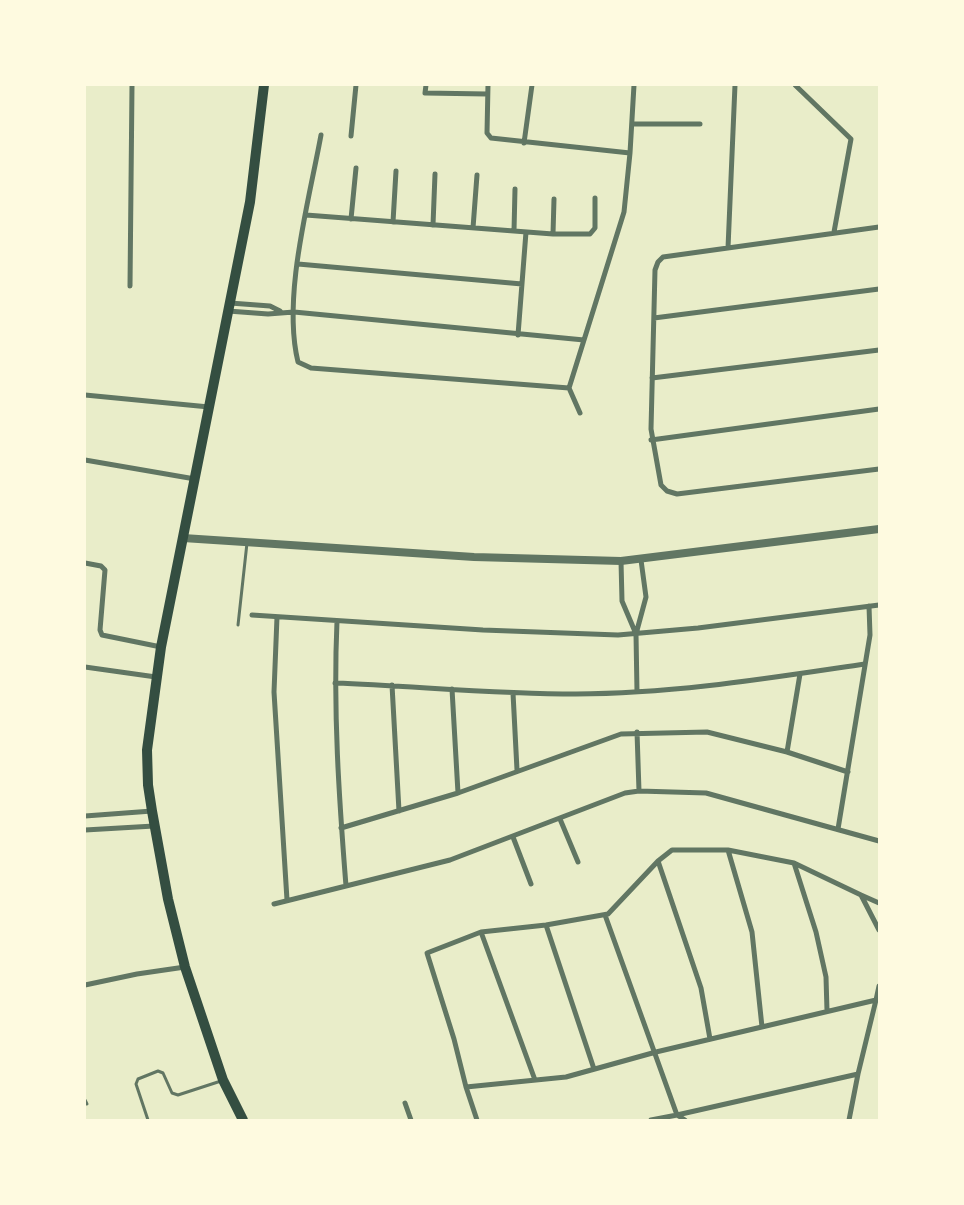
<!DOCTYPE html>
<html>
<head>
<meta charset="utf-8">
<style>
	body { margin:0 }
	#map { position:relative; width:964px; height:1205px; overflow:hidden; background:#e9edc9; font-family:Ubuntu,sans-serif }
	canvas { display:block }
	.frame { position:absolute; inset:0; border:86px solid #fefae0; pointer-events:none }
</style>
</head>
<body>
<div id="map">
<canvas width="964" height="1205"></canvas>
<div class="frame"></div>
</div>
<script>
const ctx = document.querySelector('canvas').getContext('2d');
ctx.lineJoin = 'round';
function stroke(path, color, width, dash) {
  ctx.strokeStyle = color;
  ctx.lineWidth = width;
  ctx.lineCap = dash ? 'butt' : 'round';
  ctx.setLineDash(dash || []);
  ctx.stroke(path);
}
stroke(new Path2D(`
	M238,625l9,-82
	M85,1100l2,4
	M148,1120l-12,-36 2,-5 20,-8 5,2 9,20 6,2 43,-14`), '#617663', 3);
stroke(new Path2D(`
	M426,85l-1,8 62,1
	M488,85l-1,48 4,5 139,15
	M795,85l56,54 -17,93
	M632,124h68
	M321,135c-12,66 -39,162 -23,227l13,6 258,20
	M351,136l5,-51
	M524,143l8,-58
	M306,215l247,19h37l5,-6v-30
	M351,219l5,-51
	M393,222l3,-51
	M433,225l2,-51
	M879,227l-216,30 -5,5 -3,8 -4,159 10,56 6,6 10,3 202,-25
	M473,228l4,-53
	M514,231l1,-42
	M553,234l1,-35
	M728,248l7,-163
	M298,264l224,20
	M130,286l2,-201
	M230,303l40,3 10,5
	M228,311l40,3 26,-2 290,28
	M654,318l225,-29
	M518,335l8,-103
	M652,378l227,-28
	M85,395l124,12
	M580,413l-11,-25 55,-176 6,-59 4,-68
	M651,440l228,-31
	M85,460l110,19
	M621,561l1,40 14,33
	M85,563l16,3 4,4 -5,60 2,5 59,12
	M252,615l231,15 135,5 80,-7 181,-23
	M277,617l-3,75 13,208
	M337,621c-4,89 2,177 9,265
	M85,667l71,10
	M335,683c80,3 160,11 241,11 97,0 194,-16 289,-30
	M392,685l7,126
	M452,689l6,104
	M637,692l-1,-58 10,-37 -5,-37
	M513,693l4,77
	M637,732l2,59
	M787,752l13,-78
	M85,816l67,-5
	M560,819l18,43
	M341,828l117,-35 163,-59 86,-2 80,20 61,20
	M838,829l32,-194 -1,-29
	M85,830l69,-4
	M513,837l18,47
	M728,850l24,82 10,95
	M658,861l43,127 9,51
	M794,863l22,69 10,45 1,34
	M861,895l18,8
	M274,904l176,-44 175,-67 14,-2 67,2 173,48
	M546,925l48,144
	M481,932l54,148
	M85,985l52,-11 48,-7
	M876,1000l3,-14
	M466,1087l-12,-48 -27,-86 54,-21 65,-7 62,-11 50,-53 14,-11h56l66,13 67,32 18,35
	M405,1103l6,17
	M477,1120l-11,-33 100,-10 90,-25 220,-52 -18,74 -181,41 -72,-200
	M651,1120l26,-5 8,5
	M849,1120l9,-46`), '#617663', 5);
stroke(new Path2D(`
	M183,538l291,19 147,4 258,-32`), '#617663', 8);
stroke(new Path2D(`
	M243,1120l-20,-40 -38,-113 -17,-68 -16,-88 -4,-26 -1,-35 14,-103 89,-445 14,-117`), '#344e41', 10);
</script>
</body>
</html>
